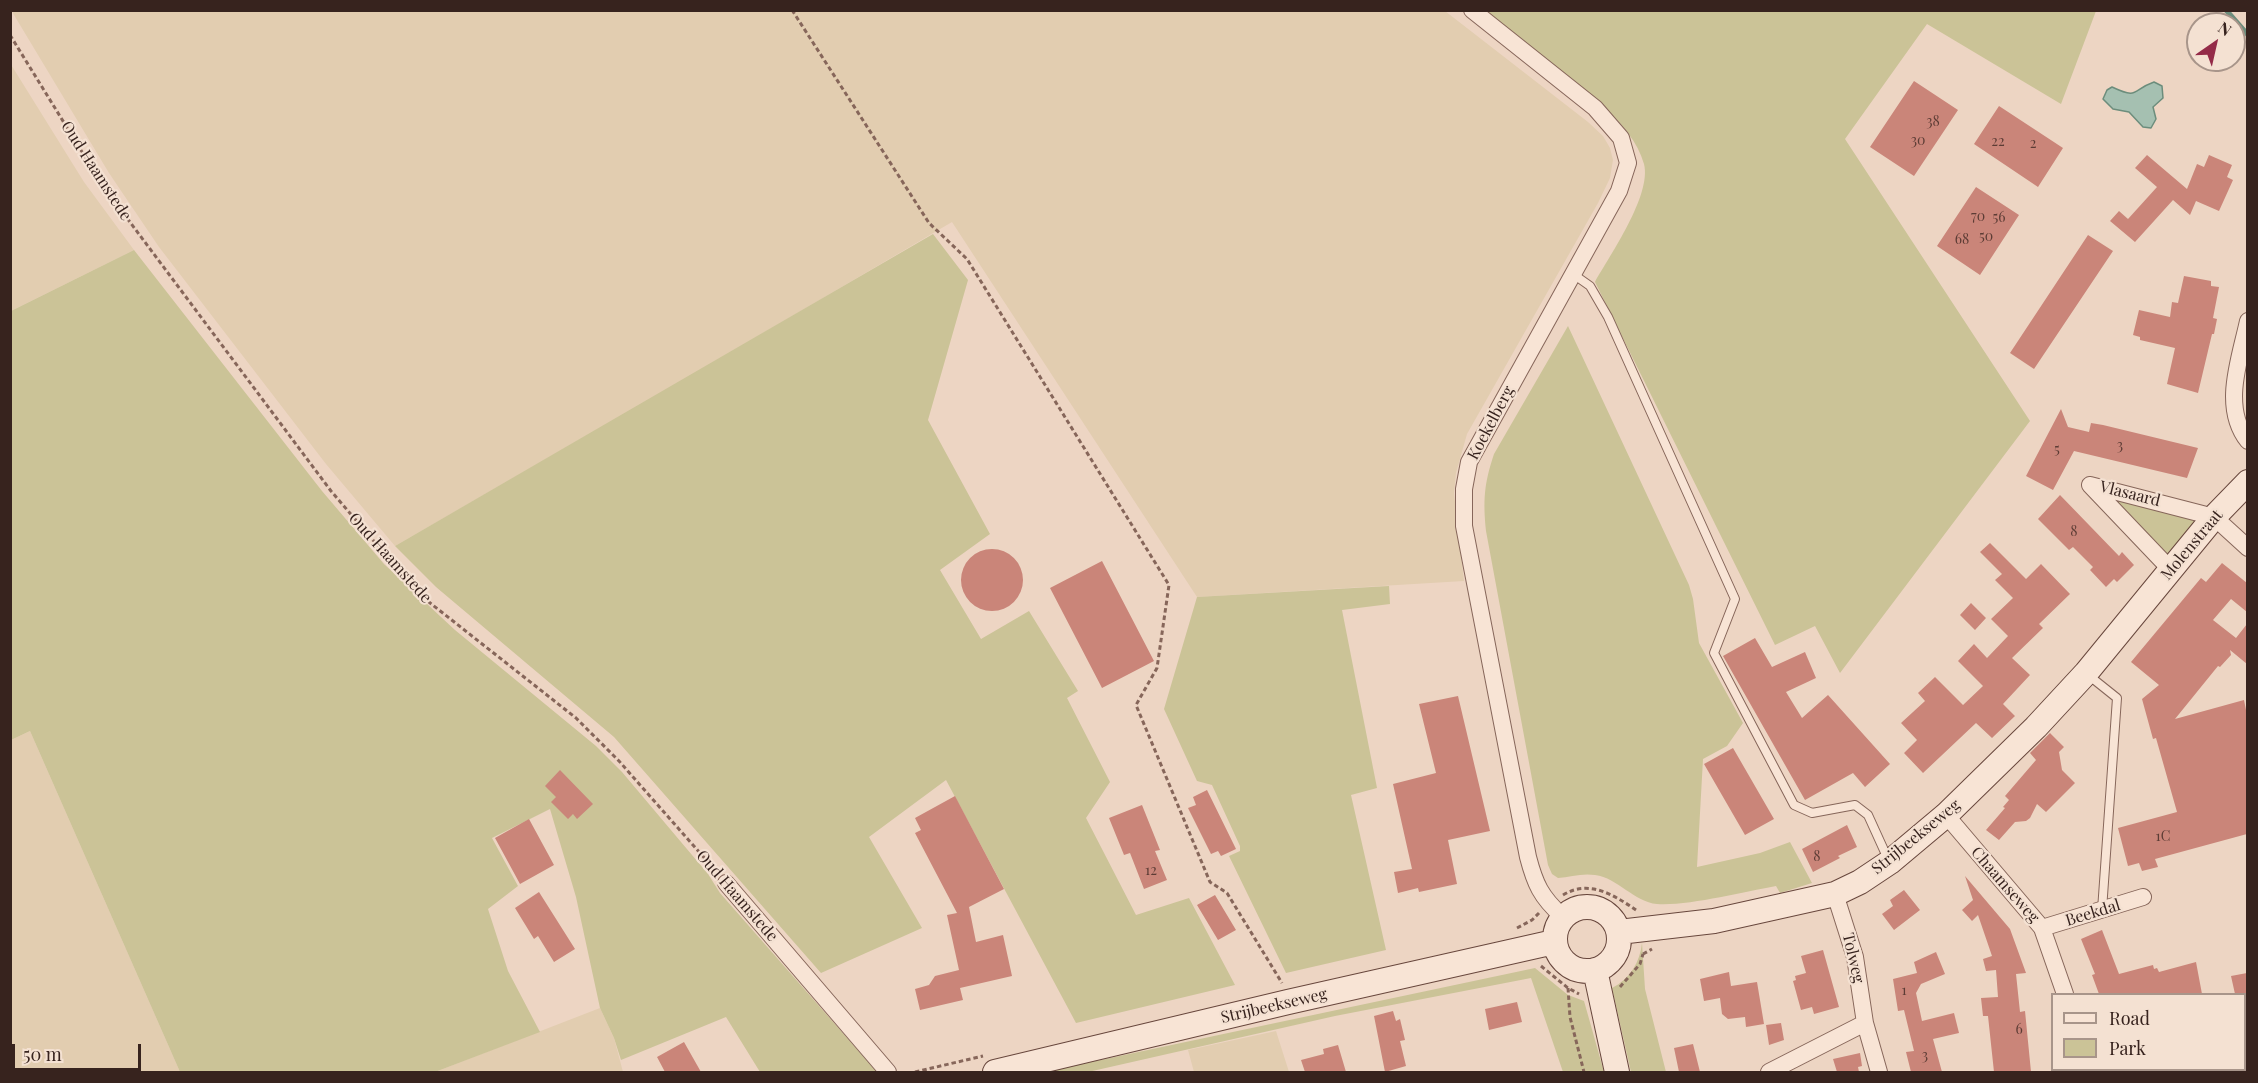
<!DOCTYPE html>
<html>
<head>
<meta charset="utf-8">
<style>
	body { margin:0 }
	#map { position:relative; width:2258px; height:1083px; overflow:hidden; background:#edd5c3; font-family:"Playfair Display",serif }
	canvas { display:block }
	.frame { position:absolute; inset:0; border:12px solid #37231e; pointer-events:none }
	.legend { position:absolute; left:2051px; top:993px; width:195px; height:78px; box-sizing:border-box; background:#f4e1d2; border:2px solid #a8958a; margin:0; padding:8px 10px; list-style:none; font-size:18px; color:#37231e }
	.legend li { display:flex; align-items:center; gap:12px; height:30px }
	.legend b { width:30px; border:2px solid #a8958a }
	.north { position:absolute; left:2186px; top:12px; width:60px; height:60px; box-sizing:border-box; background:#f4e1d2; border:2px solid #a8958a; border-radius:50%; rotate:34deg; font-size:16px; font-weight:700; line-height:24px; text-align:center; color:#37231e }
	.north::after { content:''; display:block; margin:auto; width:21px; height:27px; background:#942b48; clip-path:polygon(50% 0,100% 100%,50% 72%,0 100%) }
	.scale { position:absolute; left:12px; top:1044px; width:129px; height:27px; box-sizing:border-box; border:3px solid #37231e; border-top:0; padding-left:8px; font-size:18px; line-height:21px; white-space:nowrap; color:#37231e; -webkit-text-stroke:4px #f4e1d2; paint-order:stroke }
</style>
</head>
<body>
<div id="map">
<canvas width="2258" height="1083"></canvas>
<div class="frame"></div>
<ul class="legend">
<li><b style="height:8px;background:#f8e4d5"></b>Road</li>
<li><b style="height:16px;background:#cbc397"></b>Park</li>
</ul>
<div class="north">N</div>
<div class="scale">50 m</div>
</div>
<script>
const ctx = document.querySelector('canvas').getContext('2d');
ctx.lineJoin = 'round';
function fillPath(path, color) {
  ctx.fillStyle = color;
  ctx.fill(path, 'evenodd');
}
function stroke(path, color, width, dash) {
  ctx.strokeStyle = color;
  ctx.lineWidth = width;
  ctx.lineCap = dash ? 'butt' : 'round';
  ctx.setLineDash(dash || []);
  ctx.stroke(path);
}
function drawText(font, color, halo, rows, align = 'center') {
  ctx.font = font + ' "Playfair Display",serif';
  ctx.lineWidth = 4.5;
  ctx.setLineDash([]);
  ctx.textBaseline = 'middle';
  ctx.strokeStyle = halo;
  ctx.fillStyle = color;
  for (const [text, x, y, turn = 0] of rows) {
    ctx.save();
    ctx.translate(x, y);
    ctx.rotate((+turn || 0) * Math.PI / 180);
    ctx.textAlign = isNaN(turn) ? turn : align;
    if (halo) ctx.strokeText(text, 0, 0);
    ctx.fillText(text, 0, 0);
    ctx.restore();
  }
}
fillPath(new Path2D(`
	M11,10l1434,1 143,111 15,14 7,12 3,12 -3,18 -12,25 -131,231 -11,39 -2,20 10,88 -267,16 -245,-375 -265,156 -292,168 -69,-82 -167,-217 -50,-74z
	M10,63l74,119 50,68 -123,61z
	M30,731l150,341h-169v-332z
	M600,1008l14,30 9,34h-188z
	M1276,1031l13,41h-95l-6,-22z`), '#e2cdb0');
fillPath(new Path2D(`
	M1484,11h612l-35,93 -134,-80 -82,115 185,282 -190,252 -25,-47 -40,19 -180,-363c15,-27 57,-87 49,-118 -6,-22 -23,-41 -39,-56z
	M933,234l35,46 -40,140 62,114 -50,36 41,69 48,-28 49,80 -11,7 43,84 -24,36 50,97 53,-17 46,87 -159,38 -130,-243 -77,57 53,91 -101,45 -207,-236 -178,-150 -41,-41z
	M134,250l188,241 62,73 71,66 141,116 26,26 86,102 12,19 157,179h-117l-34,-55 -105,43 -7,-22 -14,-30 -24,-111 -26,-88 -58,29 26,48 -30,23 20,62 32,61 -105,40h-255l-150,-341 -19,9v-429z
	M1568,326l121,259 4,14 6,44 44,80 -16,23 -24,13 -6,108 63,-14 30,-11 22,41 -32,10 -4,-7c-34,6 -87,20 -119,18 -23,-2 -39,-26 -62,-29 -13,-2 -25,2 -37,3l-6,-4 -4,-9 -62,-334c-3,-31 -2,-47 8,-77z
	M2108,496l97,24 -33,39z
	M1389,586l1,18 -48,6 35,178 -26,7 35,155 -100,23 -57,-117 11,-5v-5l-28,-61 -15,-4 -33,-72 33,-112z
	M1642,943l3,46 21,83h-35l-19,-84c18,-9 28,-26 30,-45z
	M1535,968l33,27 16,6 20,71h-41l-32,-94 -196,38 -247,56h-44z`), '#cbc397');
const water = new Path2D(`
	M2154,82l8,4 1,12 -10,9 3,12 -5,9 -8,-1 -14,-15 -16,-3 -10,-10 4,-9 5,-3c28,13 19,3 42,-5z`);
fillPath(water, '#a5c0b1');
stroke(water, '#6c8d7c', 1.5);
stroke(new Path2D(`
	M2226,10l22,25`), '#6c8d7c', 5);
fillPath(new Path2D(`
	M1914,81l44,29 -44,66 -44,-29z
	M1999,106l64,42 -25,39 -64,-43z
	M2147,155l40,34 10,-25 7,3 5,-12 23,10 -5,12 6,3 -14,31 -23,-10 -6,14 -17,-15 -38,42 -25,-21 9,-10 9,8 29,-32 -22,-19z
	M1976,187l43,28 -39,60 -43,-29z
	M2088,235l25,16 -79,118 -24,-16z
	M2184,276l27,5v5l8,1 -6,31 4,1 -3,15h-2l-14,59 -31,-9 8,-36 -35,-8v-3l-7,-2 6,-25 31,7 2,-15 6,1z
	M2061,409l7,18 21,5 2,-9 12,2 95,23 -11,30 -113,-27 -21,39 -27,-14z
	M2060,495l59,61 3,-4 12,13 -17,17 -3,-3 -8,8 -16,-17 3,-3 -20,-20 -4,3 -31,-31z
	M1990,543l36,36 15,-15 29,30 -31,30 4,4 -31,30 18,17 -27,29 12,12 -23,22 -16,-15 -53,50 -19,-20 13,-13 -16,-17 24,-22 -7,-8 17,-16 28,28 20,-19 -25,-25 16,-17 13,14 21,-22 -17,-17 22,-21 -18,-18 7,-6 -22,-22z
	M961 580a31 31 0 1 1 62 0a31 31 0 1 1-62 0Z
	M1102,561l52,100 -52,27 -52,-100z
	M2222,563l25,20v29l-16,-13 -18,21 23,18 11,-14v40l-17,-14 1,5 -11,12 -2,-1 -43,53 69,-19 3,15v119l-92,25 3,8 -16,4 -3,-8 -11,3 -10,-38 59,-16 -21,-74 -3,1 -11,-40 17,-14 -28,-23 70,-84 5,4z
	M1971,603l15,15 -11,12 -15,-15z
	M1755,638l17,29 33,-15 11,26 -30,14 16,26 26,-23 62,69 -25,23 -12,-14 -48,27 -82,-144z
	M1458,696l32,135 -42,9 9,44 -38,8 -1,-4 -20,5 -4,-21 18,-3 -19,-85 43,-11 -17,-69z
	M2050,733l14,14 -5,5 3,18 13,13 -29,29 -9,-8 -7,14 -4,3 -11,1 -16,18 -13,-10 19,-22 -2,-1 6,-7 -4,-4 31,-36 -6,-7z
	M1733,748l41,71 -29,16 -41,-71z
	M560,770l33,34 -16,15 -4,-5 -5,5 -17,-17 5,-5 -11,-11z
	M1207,790l29,59 -15,7 -3,-5 -7,3 -23,-46 8,-3 -3,-8z
	M955,796l49,93 -35,18 7,35 27,-7 9,41 -52,12 3,12 -43,10 -5,-21 14,-4 6,-9 24,-6 -12,-55 10,-2 -42,-80 6,-3 -6,-12z
	M1142,805l18,45 -5,1 12,29 -23,9 -14,-36 -6,2 -15,-37z
	M529,819l25,46 -34,19 -25,-46z
	M1847,825l10,22 -19,9 2,2 -27,14 -11,-23z
	M1965,876l45,53 16,44 -10,1 4,38 5,-1 6,61h-37l-6,-56h-5l-2,-18 17,-1 -2,-27 -10,1 -3,-12 9,-3 -14,-41 -6,6 -10,-11 11,-10z
	M1904,890l16,20 -26,20 -12,-16 11,-8 -3,-6z
	M539,892l36,57 -21,13 -16,-26 -4,3 -19,-31z
	M1215,895l21,35 -18,10 -21,-35z
	M2102,930l17,44 34,-9 1,4 3,-1 2,4 37,-10 6,32h-103l-7,-19 3,-1 -14,-35z
	M1823,950l16,57 -25,7 -2,-7 -11,3 -8,-29 3,-1 -1,-4 11,-3 -5,-17z
	M1936,952l9,22 -24,10 -5,9 6,28 32,-8 5,20 -26,6 9,33h-31l-5,-20 8,-1 -10,-41 -6,1 -5,-32 24,-6 -3,-11z
	M1729,972l2,14 26,-4 7,42 -18,3 -1,-10 -17,2 -6,-5 -2,-16 -16,3 -4,-22z
	M2247,973v21h-12l-4,-18z
	M1517,1002l5,20 -33,8 -4,-21z
	M1393,1011l3,10 4,-2 5,21 -5,1 6,25 -21,6 -11,-56z
	M1781,1023l3,17 -15,5 -3,-20z
	M684,1042l17,30h-36l-8,-15z
	M1693,1044l7,28h-21l-5,-24z
	M1338,1045l8,27h-41l-4,-12 23,-6 -1,-5z
	M1860,1053l2,13 -4,1 1,5h-22l-4,-13z`), '#ca8579');
const lane = new Path2D(`
	M1573,274l17,12 18,31 127,282 -21,54 80,152 18,8 43,-8 13,10 20,44
	M2087,674l30,24 -15,212`);
const street = new Path2D(`
	M1472,10l123,98 26,30 7,25 -9,28 -150,271 -5,27v37l64,331c7,27 13,40 34,59
	M2248,321c-8,38 -27,86 0,120
	M2090,485l124,32 34,31
	M2090,485l81,85
	M1946,815l96,113 23,66
	M726,883l162,189
	M1835,894l20,63 10,66 14,49
	M2042,928l101,-31
	M2244,1040h4
	M2078,1070v2
	M1769,1072l96,-49
	M2129,1072l5,-2`);
const secondary = new Path2D(`
	M1555 939a32 32 0 1 1 64 0a32 32 0 1 1-64 0Z
	M1619,932l95,-11 121,-27 25,-12 30,-20 56,-47 90,-88 50,-54 128,-156 34,-35
	M1595,970l22,102
	M995,1072l293,-70 266,-60`);
stroke(lane, '#86665a', 10);
stroke(street, '#86665a', 18);
stroke(secondary, '#68473d', 26);
stroke(new Path2D(`
	M792,10l137,213 38,36 202,326 -12,83 -21,37 74,177 17,11 55,90
	M10,35l93,151 228,305 89,104 156,123 43,43 96,109
	M1563,895c26,-16 51,0 73,15
	M1517,928l15,-8 7,-7
	M1643,954l9,-5
	M1541,966l27,22 11,6
	M1620,987l20,-23 3,-10
	M1568,988l2,29 14,55
	M915,1072l68,-16`), '#86665a', 3, [4.5, 3]);
stroke(lane, '#f8e4d5', 8);
stroke(street, '#f8e4d5', 16);
stroke(secondary, '#f8e4d5', 24);
drawText('14px', '#5c3c35', null, [
	["38",1933,122],
	["30",1918,141],
	["22",1998,142],
	["2",2033,144],
	["70",1978,217],
	["56",1999,218],
	["50",1986,237],
	["68",1962,240],
	["3",2120,446],
	["5",2057,450],
	["8",2074,532],
	["1C",2163,837],
	["8",1817,857],
	["12",1151,871],
	["1",1904,991],
	["6",2019,1030],
	["3",1925,1056]
]);
drawText('16px', '#37231e', '#f4e1d2', [
	["Oud Haamstede",96,171,57],
	["Koekelberg",1491,423,-62],
	["Vlasaard",2130,494,14],
	["Molenstraat",2192,545,-50],
	["Oud Haamstede",390,558,48],
	["Strijbeekseweg",1916,837,-39],
	["Chaamseweg",2005,885,49],
	["Oud Haamstede",737,896,49],
	["Beekdal",2093,913,-17],
	["Tolweg",1853,958,77],
	["Strijbeekseweg",1274,1006,-13]
]);
</script>
</body>
</html>
